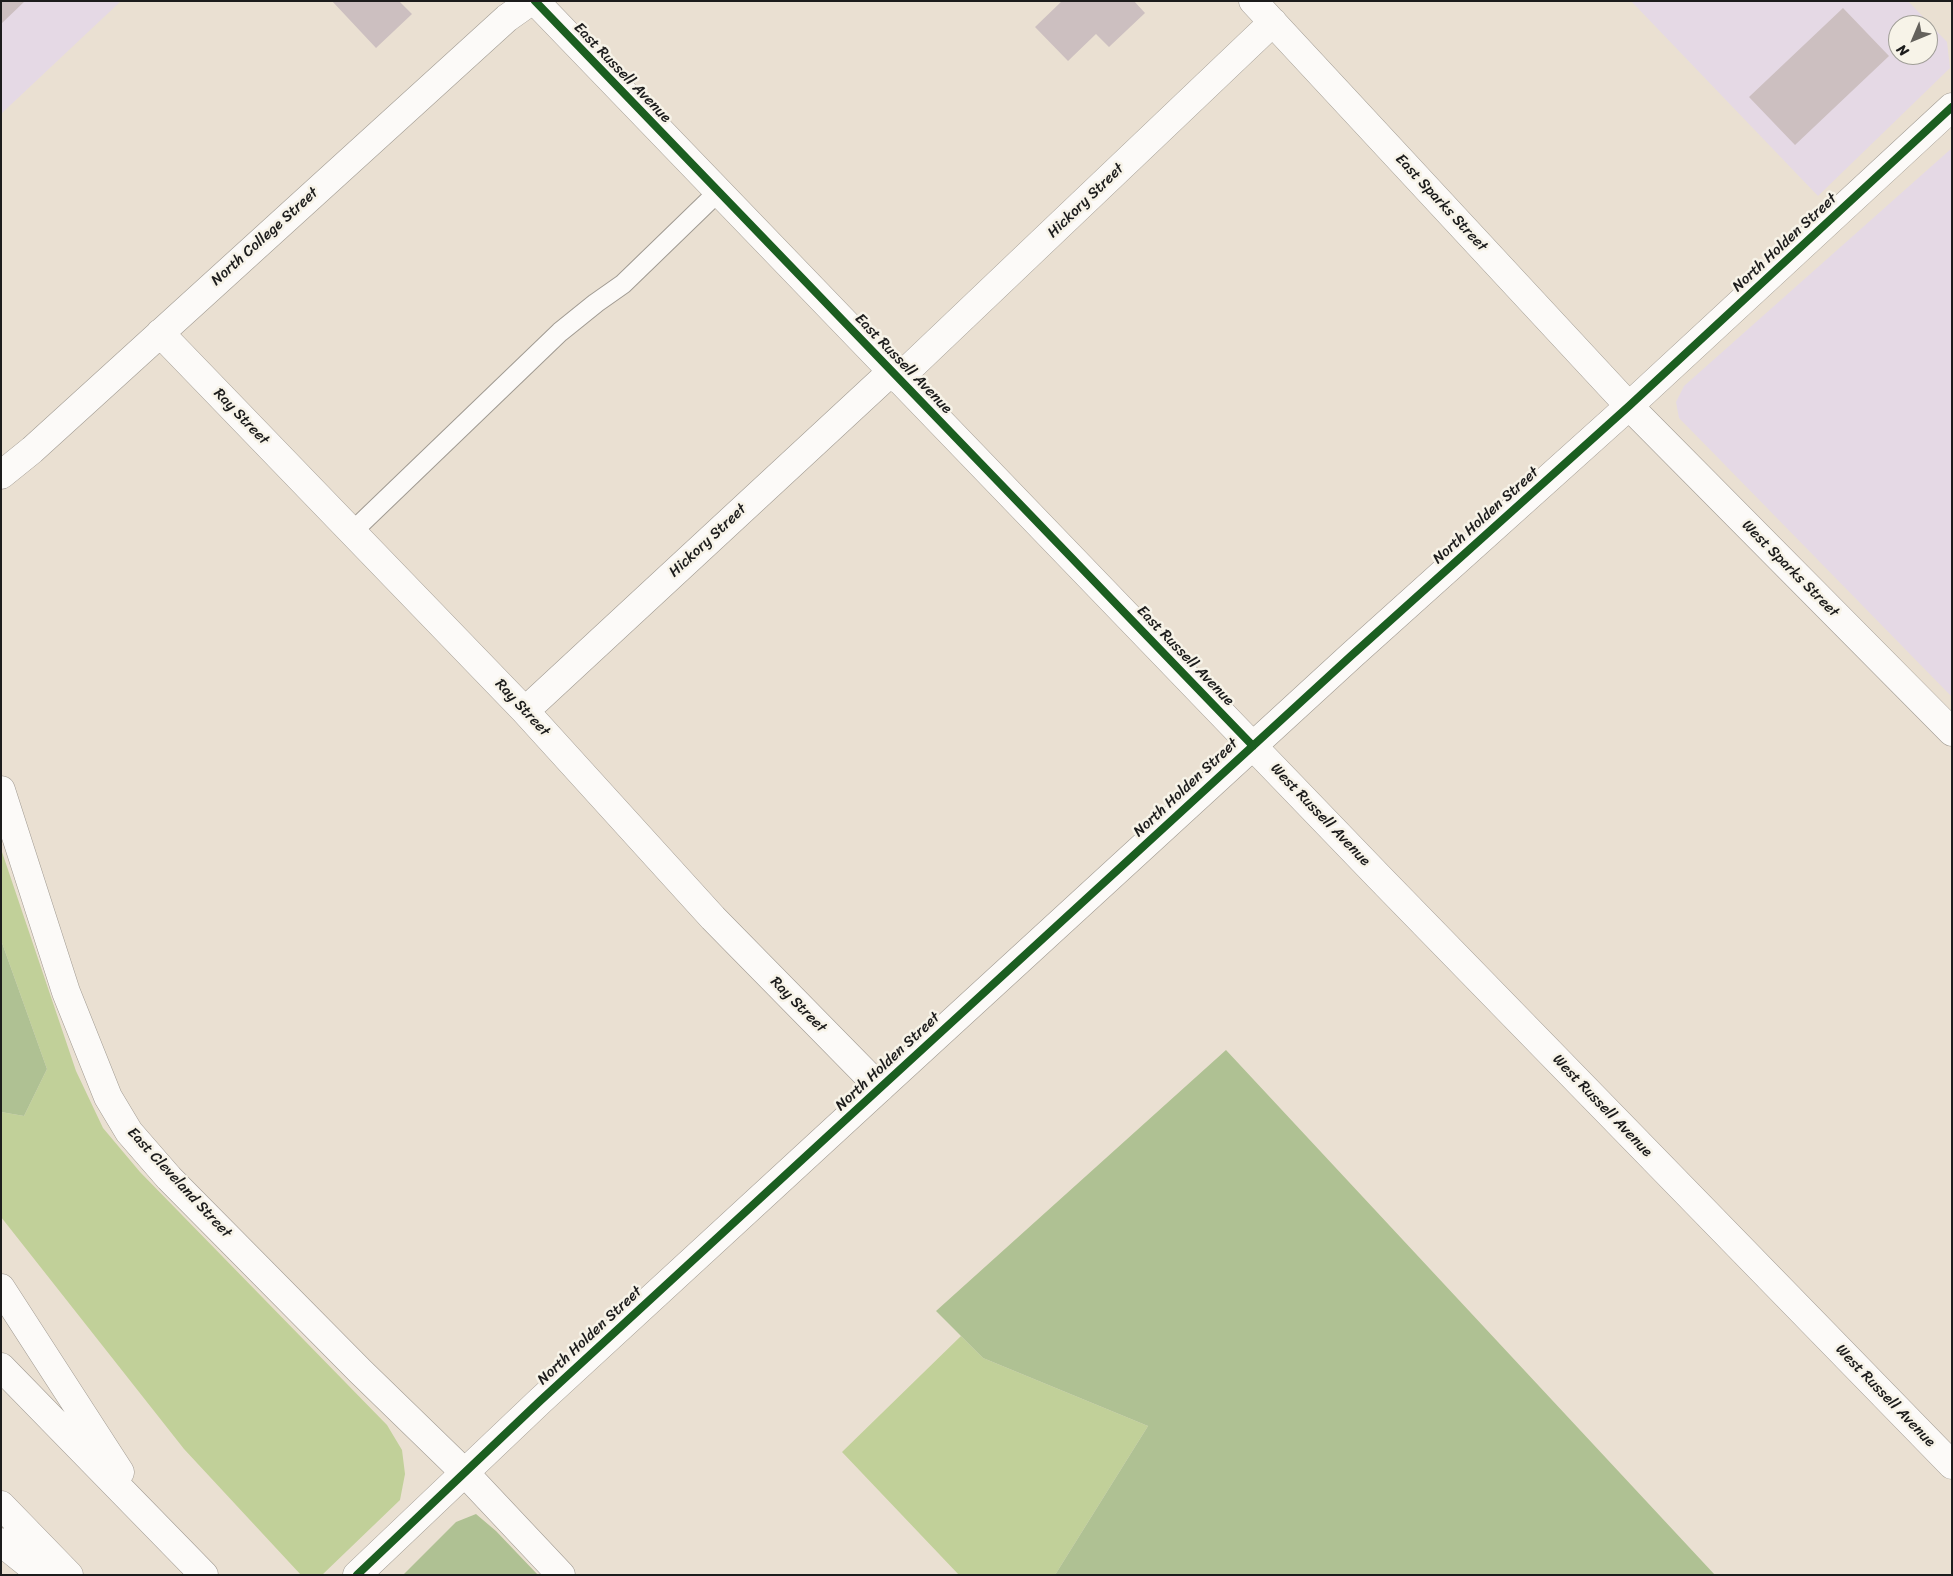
<!DOCTYPE html>
<html>
<head>
<meta charset="utf-8">
<style>
	body { margin:0 }
	#map { position:relative; width:1953px; height:1576px; overflow:hidden; background:#eae0d2; font-family:Sriracha,sans-serif }
	canvas { display:block }
	.frame { position:absolute; inset:0; border:2px solid #1c1c1c; pointer-events:none }
	.north { position:absolute; left:1888px; top:15px; width:50px; height:50px; box-sizing:border-box; background:#f7f3e8; border:1px solid #9f9d96; border-radius:50%; rotate:225deg; font-size:14px; font-weight:700; line-height:20px; text-align:center; color:#1c1c1c }
	.north::after { content:''; display:block; margin:auto; width:18px; height:22px; background:#64615c; clip-path:polygon(50% 0,100% 100%,50% 72%,0 100%) }
</style>
</head>
<body>
<div id="map">
<canvas width="1953" height="1576"></canvas>
<div class="frame"></div>
<div class="north">N</div>
</div>
<script>
const ctx = document.querySelector('canvas').getContext('2d');
ctx.lineJoin = 'round';
function fillPath(path, color) {
  ctx.fillStyle = color;
  ctx.fill(path, 'evenodd');
}
function stroke(path, color, width, dash) {
  ctx.strokeStyle = color;
  ctx.lineWidth = width;
  ctx.lineCap = dash ? 'butt' : 'round';
  ctx.setLineDash(dash || []);
  ctx.stroke(path);
}
function drawText(font, color, halo, rows, align = 'center') {
  ctx.font = font + ' Sriracha,sans-serif';
  ctx.lineWidth = 5;
  ctx.setLineDash([]);
  ctx.textBaseline = 'middle';
  ctx.strokeStyle = halo;
  ctx.fillStyle = color;
  for (const [text, x, y, turn = 0] of rows) {
    ctx.save();
    ctx.translate(x, y);
    ctx.rotate((+turn || 0) * Math.PI / 180);
    ctx.textAlign = isNaN(turn) ? turn : align;
    if (halo) ctx.strokeText(text, 0, 0);
    ctx.fillText(text, 0, 0);
    ctx.restore();
  }
}
fillPath(new Path2D(`
	M1,1h120l-120,113z
	M1631,1h277l39,41 3,26 -132,128zM1898,25h30v30h-30z
	M1952,148v549l-273,-279 -3,-16 8,-16z`), '#e5d9e5');
fillPath(new Path2D(`
	M1,849l75,222 27,57 37,44 247,253 15,25 3,24 -5,26 -78,75h-21l-117,-126 -183,-232v-105l23,4 23,-47 -46,-129z
	M961,1336l22,22 165,68 -93,149h-96l-117,-123z`), '#c1d099');
fillPath(new Path2D(`
	M1,940l46,129 -23,47 -23,-4z
	M1226,1050l489,525h-660l93,-149 -165,-68 -47,-47z
	M476,1514l20,17 42,44h-135l53,-53z`), '#afc193');
fillPath(new Path2D(`
	M1,1h24l-24,23z
	M332,1h67l13,13 -36,34z
	M1062,1h72l11,12 -36,34 -13,-13 -28,27 -33,-34z
	M1843,8l46,48 -94,89 -46,-48z`), '#ccbfc0');
const service = new Path2D(`
	M352,532l208,-200 36,-29 27,-19 95,-92`);
const minor = new Path2D(`
	M1253,1l376,405 323,326
	M160,333l365,378 188,207 167,170
	M898,379l375,-357
	M1,475l31,-25 475,-432 24,-17
	M525,711l366,-339
	M1,790l65,202 42,105 21,35 40,46 191,193 105,102 96,102`);
const tertiary = new Path2D(`
	M535,1l844,876 573,588`);
const secondary = new Path2D(`
	M357,1575l183,-174 340,-313 472,-433 277,-249 323,-299`);
const trunk = new Path2D(`
	M1,1288l119,184
	M1,1367l203,208
	M1,1505l68,70
	M1,1542l41,33`);
stroke(service, '#a09a92', 21);
stroke(minor, '#a09a92', 29);
stroke(tertiary, '#a09a92', 29);
stroke(secondary, '#a09a92', 29);
stroke(trunk, '#a09a92', 29);
stroke(service, '#fcfaf8', 19);
stroke(minor, '#fcfaf8', 28);
stroke(tertiary, '#fcfaf8', 28);
stroke(secondary, '#fcfaf8', 28);
stroke(trunk, '#fcfaf8', 28);
stroke(new Path2D(`
	M535,1l718,745
	M357,1575l183,-174 340,-313 472,-433 277,-249 323,-299`), '#1b5e20', 8);
drawText('15px', '#1c1c1c', '#f7f3e8', [
	["East Russell Avenue",622,73,46],
	["Hickory Street",1086,201,-44],
	["East Sparks Street",1441,203,47],
	["North College Street",265,237,-42],
	["North Holden Street",1785,243,-43],
	["East Russell Avenue",903,364,46],
	["Ray Street",241,417,46],
	["North Holden Street",1486,516,-42],
	["Hickory Street",708,541,-43],
	["West Sparks Street",1790,569,45],
	["East Russell Avenue",1185,656,46],
	["Ray Street",522,708,47],
	["North Holden Street",1186,788,-43],
	["West Russell Avenue",1320,815,46],
	["Ray Street",798,1005,45],
	["North Holden Street",888,1062,-43],
	["West Russell Avenue",1602,1106,46],
	["East Cleveland Street",179,1183,47],
	["North Holden Street",590,1336,-43],
	["West Russell Avenue",1885,1396,46]
]);
</script>
</body>
</html>
